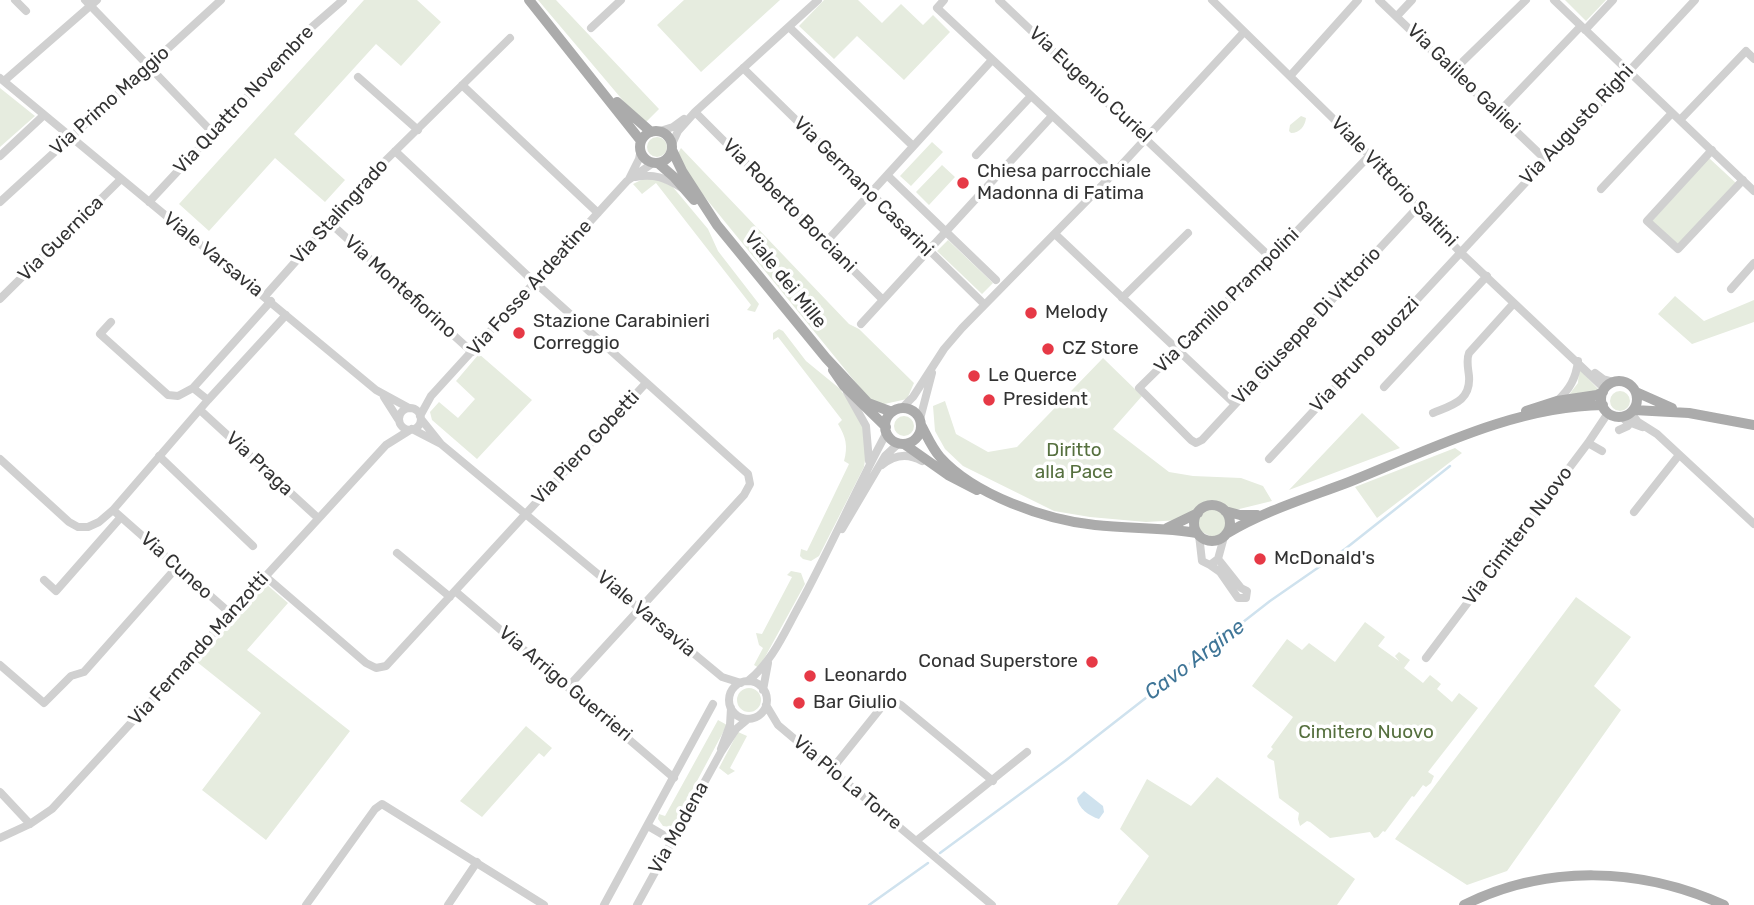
<!DOCTYPE html>
<html>
<head>
<meta charset="utf-8">
<style>
	body { margin:0 }
	canvas { display:block; background:#fff }
</style>
</head>
<body>
<canvas width="1754" height="905"></canvas>
<script>
const ctx = document.querySelector('canvas').getContext('2d');
ctx.lineJoin = 'round';
function fillPath(path, color) {
  ctx.fillStyle = color;
  ctx.fill(path, 'evenodd');
}
function stroke(path, color, width, dash) {
  ctx.strokeStyle = color;
  ctx.lineWidth = width;
  ctx.lineCap = dash ? 'butt' : 'round';
  ctx.setLineDash(dash || []);
  ctx.stroke(path);
}
function drawText(font, color, halo, rows, align = 'center') {
  ctx.font = font + ' Rubik,sans-serif';
  ctx.lineWidth = 7;
  ctx.setLineDash([]);
  ctx.textBaseline = 'middle';
  ctx.strokeStyle = halo;
  ctx.fillStyle = color;
  for (const [text, x, y, turn = 0] of rows) {
    ctx.save();
    ctx.translate(x, y);
    ctx.rotate((+turn || 0) * Math.PI / 180);
    ctx.textAlign = isNaN(turn) ? turn : align;
    if (halo) ctx.strokeText(text, 0, 0);
    ctx.fillText(text, 0, 0);
    ctx.restore();
  }
}
fillPath(new Path2D(`
	M364,0h53l24,22 -40,44 -25,-22 -82,90 51,46 -20,22 -50,-44 -66,73 -30,-27z
	M538,0h18l103,109 -13,13 -15,-12z
	M684,0h96l-79,72 -44,-47z
	M824,0h34l24,23 19,-19 22,21 10,-10 17,17 -46,48 -47,-44 -23,23 -35,-33z
	M1565,0h41l-20,21z
	M0,88l35,28 -35,31z
	M1301,116l5,2c-1,8 -6,15 -15,15l-2,-2 1,-6z
	M647 147a10 10 0 1 1 20 0a10 10 0 1 1-20 0Z
	M932,142l11,10 -32,34 -11,-10z
	M681,148l168,176 10,5 55,54 -7,16 -27,6 -10,-5 -175,-215 -18,-30z
	M1709,158l27,25 -57,62 -27,-24z
	M942,165l13,12 -26,28 -13,-13z
	M645,178h8l19,8 36,43 10,22 41,53 -4,8 -8,-2 4,-5 -95,-122 -14,11 -9,-10z
	M948,240l45,43 -11,11 -45,-43z
	M1675,296l29,25 50,-21v22l-62,22 -34,-30z
	M779,329l4,2 23,30 33,27 16,21 9,18 3,20 -3,20 -45,89 -8,5 -8,-2 -3,-3 1,-7 6,2 42,-87 -5,-3c4,-15 2,-24 -6,-37l4,-4 -64,-83 -5,3v-7z
	M479,354l53,46 -55,59 -45,-39 -2,-8 9,-10 19,16 17,-19 -19,-18z
	M1103,358l39,38 -29,33 56,43 24,4 48,2 22,8 9,15 -49,12c5,11 3,22 -11,24l-12,-6 -2,-12 -52,3 -56,-5 -36,-6 -91,-45 -18,-17 -10,-18 -2,-25 12,-5 11,33 32,18 29,-5z
	M1579,369l20,21 -31,6 10,-13z
	M1610 401a10 10 0 1 1 20 0a10 10 0 1 1-20 0Z
	M1362,413l38,35 -111,42z
	M894 426a10 10 0 1 1 20 0a10 10 0 1 1-20 0Z
	M1455,448l7,5 -85,65 -22,-31z
	M791,571l10,2 4,11 -46,84 -5,-3 9,-17 -4,-3 -3,-12 6,1 30,-57 -5,-2z
	M266,584l22,19 -41,47 103,81 -84,109 -64,-50 59,-77 -64,-51z
	M1576,597l55,40 -37,49 27,24 -114,161 -40,14 -72,-46z
	M1365,622l20,15 -7,9 21,15 -4,-5 4,-4 11,8 -6,8 19,15 7,-8 11,9 -4,5 15,13 7,-9 19,15 -50,64 6,4 -3,7 -5,4 -3,-2 -9,12 -2,-1 -27,36 -2,-1 -5,6 -4,1 -4,-6 -40,6 -20,-16 -3,-1 -7,5 -2,-7 1,-6 -20,-15 -5,-37 -6,-3 -1,-2 6,-7 -2,-2 22,-30 -41,-31 35,-47 15,11 7,-7 26,19z
	M737 700a12 12 0 1 1 24 0a12 12 0 1 1-24 0Z
	M718,720l9,5 -52,97 -5,5 -7,-1 -5,-7 1,-5 6,2z
	M526,726l26,22 -8,9 -5,-4 -57,64 -22,-16z
	M738,732l9,4 -17,32 5,3 -7,4 -9,-7z
	M1217,777l138,102 -18,26h-220l32,-49 -29,-27 27,-50 44,27z`), '#e6ecdf');
fillPath(new Path2D(`
	M1084,791l19,15 1,6 -5,7c-10,-3 -21,-11 -22,-21z`), '#cfe2ee');
stroke(new Path2D(`
	M940,853l125,-92 205,-160 75,-52 105,-83
	M869,905l59,-42`), '#cfe2ee', 2.5);
stroke(new Path2D(`
	M15,0l11,11
	M85,0l127,132
	M944,0l-7,8 177,165
	M999,0l272,258
	M1212,0l142,139 106,113 145,137
	M1379,0l166,159
	M1554,0l200,191
	M1397,16l15,-16
	M789,27l124,119
	M591,28l30,-28
	M1585,30l28,-30
	M743,68l241,236
	M1454,70l72,-70
	M1291,75l67,-75
	M358,77l60,53
	M0,78l376,312 33,18
	M4,81l93,-81
	M462,85l136,128
	M695,112l188,188
	M1498,113l83,-87
	M1680,120l66,-69 8,8
	M660,131l13,-4 11,-8
	M672,144l6,-13 17,-19 123,-112
	M1712,150l-65,71 31,28 65,-69
	M395,151l135,127 218,196 2,10 -6,11 -176,192
	M976,155l55,-59
	M1370,155l-99,103 -132,130 52,52 5,3 6,-3 216,-233
	M0,156l44,-41
	M888,176l108,104
	M635,177c19,-4 30,1 47,11
	M629,179l10,-20 2,-10
	M1601,189l71,-76
	M0,202l221,-202
	M149,202l164,-176 30,-26
	M329,222l143,130
	M1055,234l180,170
	M826,242l166,-182
	M1731,289l23,-26
	M265,296l117,-132 128,-126
	M1122,298l66,-65
	M0,299l121,-120
	M111,322l-11,12 68,61 10,1 15,-8
	M861,324l191,-208
	M1595,373l8,6 11,3
	M1384,387l103,-111
	M847,392l19,34 3,35
	M384,397l14,22
	M208,400l-15,-12 78,-87
	M1557,401c13,-12 19,-23 21,-40
	M399 419a11 11 0 1 1 22 0a11 11 0 1 1-22 0Z
	M902,408l11,-11 31,-48 18,-21 152,-155 130,-141
	M200,410l118,108
	M1433,413c19,-8 38,-12 36,-37 -1,-9 -3,-16 0,-23l45,-50
	M1631,413l7,9 19,12 97,90
	M420,416l11,-20 196,-215 26,-18
	M1622,417l4,4 16,6
	M421,419l20,25 281,233 19,6
	M920,419l12,-46
	M412,429l29,15
	M1619,430l9,-4v-3
	M1588,443l14,8
	M159,456l94,90
	M0,459l69,63 9,5h10l11,-5 14,-12 95,-110 78,-85
	M1269,459l426,-459
	M882,465c13,-11 26,-12 40,-4
	M113,510l118,104
	M1634,512l45,-57
	M842,529l43,-73 14,-13
	M1199,535l3,26 8,4 8,-6 6,-22
	M397,553l53,44
	M1210,565l10,7 18,26h8l1,-7 -6,-3 -23,-29
	M265,576l101,87 10,5 10,-2 260,-283
	M44,580l12,11 65,-74
	M455,591l219,187
	M1426,658l162,-215 20,-30
	M0,665l44,38 27,-27 13,-4 93,-105
	M748,681c24,-19 36,-48 51,-75 31,-57 57,-117 88,-174
	M729 700a19 19 0 1 1 38 0a19 19 0 1 1-38 0Z
	M763,690l5,-27
	M766,705l12,20 214,180
	M721,749l9,-24 1,-17
	M832,769l52,-65 9,-3 8,4 92,76
	M0,792l30,32
	M648,826l24,14
	M0,838l30,-14 22,-15 334,-364 24,-15
	M916,841l111,-89
	M306,905l69,-96 7,-5 162,101
	M448,905l29,-43
	M604,905l109,-201
	M637,905l84,-153 15,-23 12,-10`), '#d0d0d0', 8);
stroke(new Path2D(`
	M529,0l112,141
	M617,102l34,30
	M640 147a16 16 0 1 1 32 0a16 16 0 1 1-32 0Z
	M672,150l10,21 35,54 109,133 42,45 24,9
	M658,163l16,14 20,23
	M833,370l11,16 42,41
	M1601 399a18 18 0 1 1 36 0a18 18 0 1 1-36 0Z
	M1636,392l36,16
	M885 426a18 18 0 1 1 36 0a18 18 0 1 1-36 0Z
	M1634,410l55,3 65,12
	M1526,411l31,-10 40,-6 6,-3
	M921,425c6,11 11,23 19,32 34,38 106,63 155,68 35,4 69,2 102,8
	M904,444l44,31 29,15
	M1194 523a18 18 0 1 1 36 0a18 18 0 1 1-36 0Z
	M1225,511l15,4h17
	M1167,528l31,-15
	M1226,534c38,-23 81,-36 123,-52 80,-32 166,-76 254,-77
	M1464,905c83,-41 176,-38 260,0`), '#ababab', 10);
for (const [x, y, r, color] of [
	[963,183,7,"#e63946"],
	[1031,313,7,"#e63946"],
	[519,333,7,"#e63946"],
	[1048,349,7,"#e63946"],
	[974,376,7,"#e63946"],
	[989,400,7,"#e63946"],
	[1260,559,7,"#e63946"],
	[1092,662,7,"#e63946"],
	[810,676,7,"#e63946"],
	[799,703,7,"#e63946"]
]) {
  const dot = new Path2D();
  dot.arc(x, y, r, 0, 2 * Math.PI);
  ctx.fillStyle = color;
  ctx.fill(dot);
  stroke(dot, '#fff', 2.5);
}
drawText('19px', '#333', '#fff', [
	["Via Galileo Galilei",1463,79,44],
	["Via Eugenio Curiel",1090,85,43],
	["Via Quattro Novembre",244,100,-47],
	["Via Primo Maggio",110,101,-42],
	["Via Augusto Righi",1577,125,-47],
	["Viale Vittorio Saltini",1394,182,46],
	["Via Germano Casarini",863,187,45],
	["Via Roberto Borciani",789,206,45],
	["Via Stalingrado",340,212,-48],
	["Via Guernica",61,239,-45],
	["Viale Varsavia",213,255,39],
	["Viale dei Mille",785,280,51],
	["Via Montefiorino",400,287,42],
	["Via Fosse Ardeatine",530,288,-48],
	["Via Camillo Prampolini",1227,301,-45],
	["Via Giuseppe Di Vittorio",1307,326,-47],
	["Via Bruno Buozzi",1365,355,-47],
	["Via Piero Gobetti",586,448,-47],
	["Via Praga",259,464,43],
	["Via Cimitero Nuovo",1518,536,-53],
	["Via Cuneo",176,566,42],
	["Viale Varsavia",646,614,40],
	["Via Fernando Manzotti",199,649,-48],
	["Via Arrigo Guerrieri",565,684,40],
	["Via Pio La Torre",847,783,40],
	["Via Modena",679,828,-61]
]);
drawText('19px', '#333', '#fff', [
	["Chiesa parrocchiale",977,172],
	["Madonna di Fatima",977,194],
	["Melody",1045,313],
	["Stazione Carabinieri",533,322],
	["Correggio",533,344],
	["CZ Store",1062,349],
	["Le Querce",988,376],
	["President",1003,400],
	["McDonald's",1274,559],
	["Conad Superstore",1078,662,"right"],
	["Leonardo",824,676],
	["Bar Giulio",813,703]
], 'left');
drawText('19px', '#56703f', '#fff', [
	["Diritto",1074,451],
	["alla Pace",1074,473],
	["Cimitero Nuovo",1366,733]
]);
drawText('italic 21px', '#3f7597', '#fff', [
	["Cavo Argine",1195,660,-37]
]);
</script>
</body>
</html>
